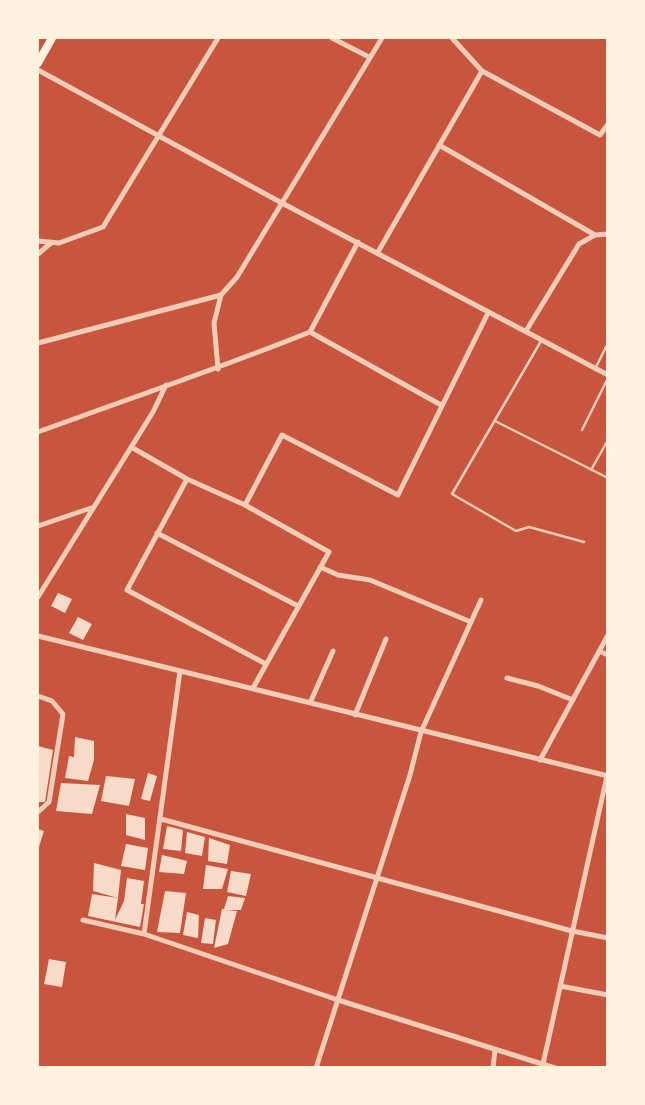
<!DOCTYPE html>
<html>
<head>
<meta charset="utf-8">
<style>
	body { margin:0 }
	#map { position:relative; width:645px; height:1105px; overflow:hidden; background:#c8553d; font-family:"PT Sans",sans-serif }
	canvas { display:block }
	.frame { position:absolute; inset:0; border:39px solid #fff3e0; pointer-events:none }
</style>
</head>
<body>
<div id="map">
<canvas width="645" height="1105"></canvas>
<div class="frame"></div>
</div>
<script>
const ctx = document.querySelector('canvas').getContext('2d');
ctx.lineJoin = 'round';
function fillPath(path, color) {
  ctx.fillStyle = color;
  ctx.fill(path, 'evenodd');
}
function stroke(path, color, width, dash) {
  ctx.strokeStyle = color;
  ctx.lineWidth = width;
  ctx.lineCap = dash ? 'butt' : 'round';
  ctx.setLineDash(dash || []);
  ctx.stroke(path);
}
fillPath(new Path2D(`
	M58,593l14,6 -7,14 -14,-7z
	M78,617l14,7 -9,16 -14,-7z
	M75,737l19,4v19l-6,21 -23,-3 4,-22 5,1z
	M38,746l15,4 -8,52h-7z
	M148,773l9,3 -7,25 -9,-2z
	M106,776l29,3 -6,27 -28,-5z
	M61,783l39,2 -8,29 -36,-3z
	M126,814l19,4v22l-19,-5z
	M167,826l16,4 -2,21 -18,-2z
	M38,829l6,2 -6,19z
	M187,832l18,5 -3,19 -17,-3z
	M209,838l21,7 -3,19 -19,-3z
	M126,844l22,4 -3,22 -24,-4z
	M162,855l25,6 -3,13 -25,-2z
	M94,863l27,7 -3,28 -3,22 9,-19 3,-23 17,3 -3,23h3l-4,23 -52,-11 4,-22 26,4 -25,-7z
	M206,865l22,4 -6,20h-19z
	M231,871l20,3 -5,22 -19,-4z
	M165,891l21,2 -6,40 -23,-1z
	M228,896l17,2 -4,12h-15l11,1 -9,33 -14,4 8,-39h2z
	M187,912l12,3 -1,23 -15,-3z
	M205,918l11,2 -3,24 -12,-1z
	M49,959l17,3 -4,25 -18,-3z`), '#f7dbc8');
stroke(new Path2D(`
	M541,341l-89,153 64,37 13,-4 55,15
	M595,369l13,-26
	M495,421l113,57
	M582,430l26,-52
	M591,470l17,-30`), '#f1ccb7', 2.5);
stroke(new Path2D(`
	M332,38l37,19
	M452,38l30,33 118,64 8,-11
	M38,70l242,132 328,173
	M439,145l156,90
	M38,241l21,2 44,-16 115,-189
	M378,252l104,-181
	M38,254l13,-11
	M526,331l53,-87 16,-9 13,-1
	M310,332l131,73
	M38,343l183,-48
	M218,369l-4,-46 7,-28 16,-18 145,-239
	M38,432c90,-33 182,-64 272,-100l48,-90
	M131,447l56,32 58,26 84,47 -76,136
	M187,479l-60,111 139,74
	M245,505l37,-70 116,60 90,-182
	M38,526l53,-18
	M157,533l141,73
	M320,567l18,8 32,5 101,42
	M38,597l115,-185 13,-27
	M38,636l570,140
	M599,651l9,4
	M507,678l31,8 35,14
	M38,696l14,5 11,13 -14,88 -11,10
	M310,703l23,-52
	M355,715l31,-76
	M540,760l68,-125
	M161,819l411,112 36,7
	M83,920l61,14 194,66 217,68
	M144,934l36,-263
	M560,986l48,9
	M543,1064l64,-288
	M316,1068l94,-293 11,-43 60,-132
	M493,1068l2,-18`), '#f1ccb7', 5);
stroke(new Path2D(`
	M38,63l14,-25`), '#fff3e0', 8);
</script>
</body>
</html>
